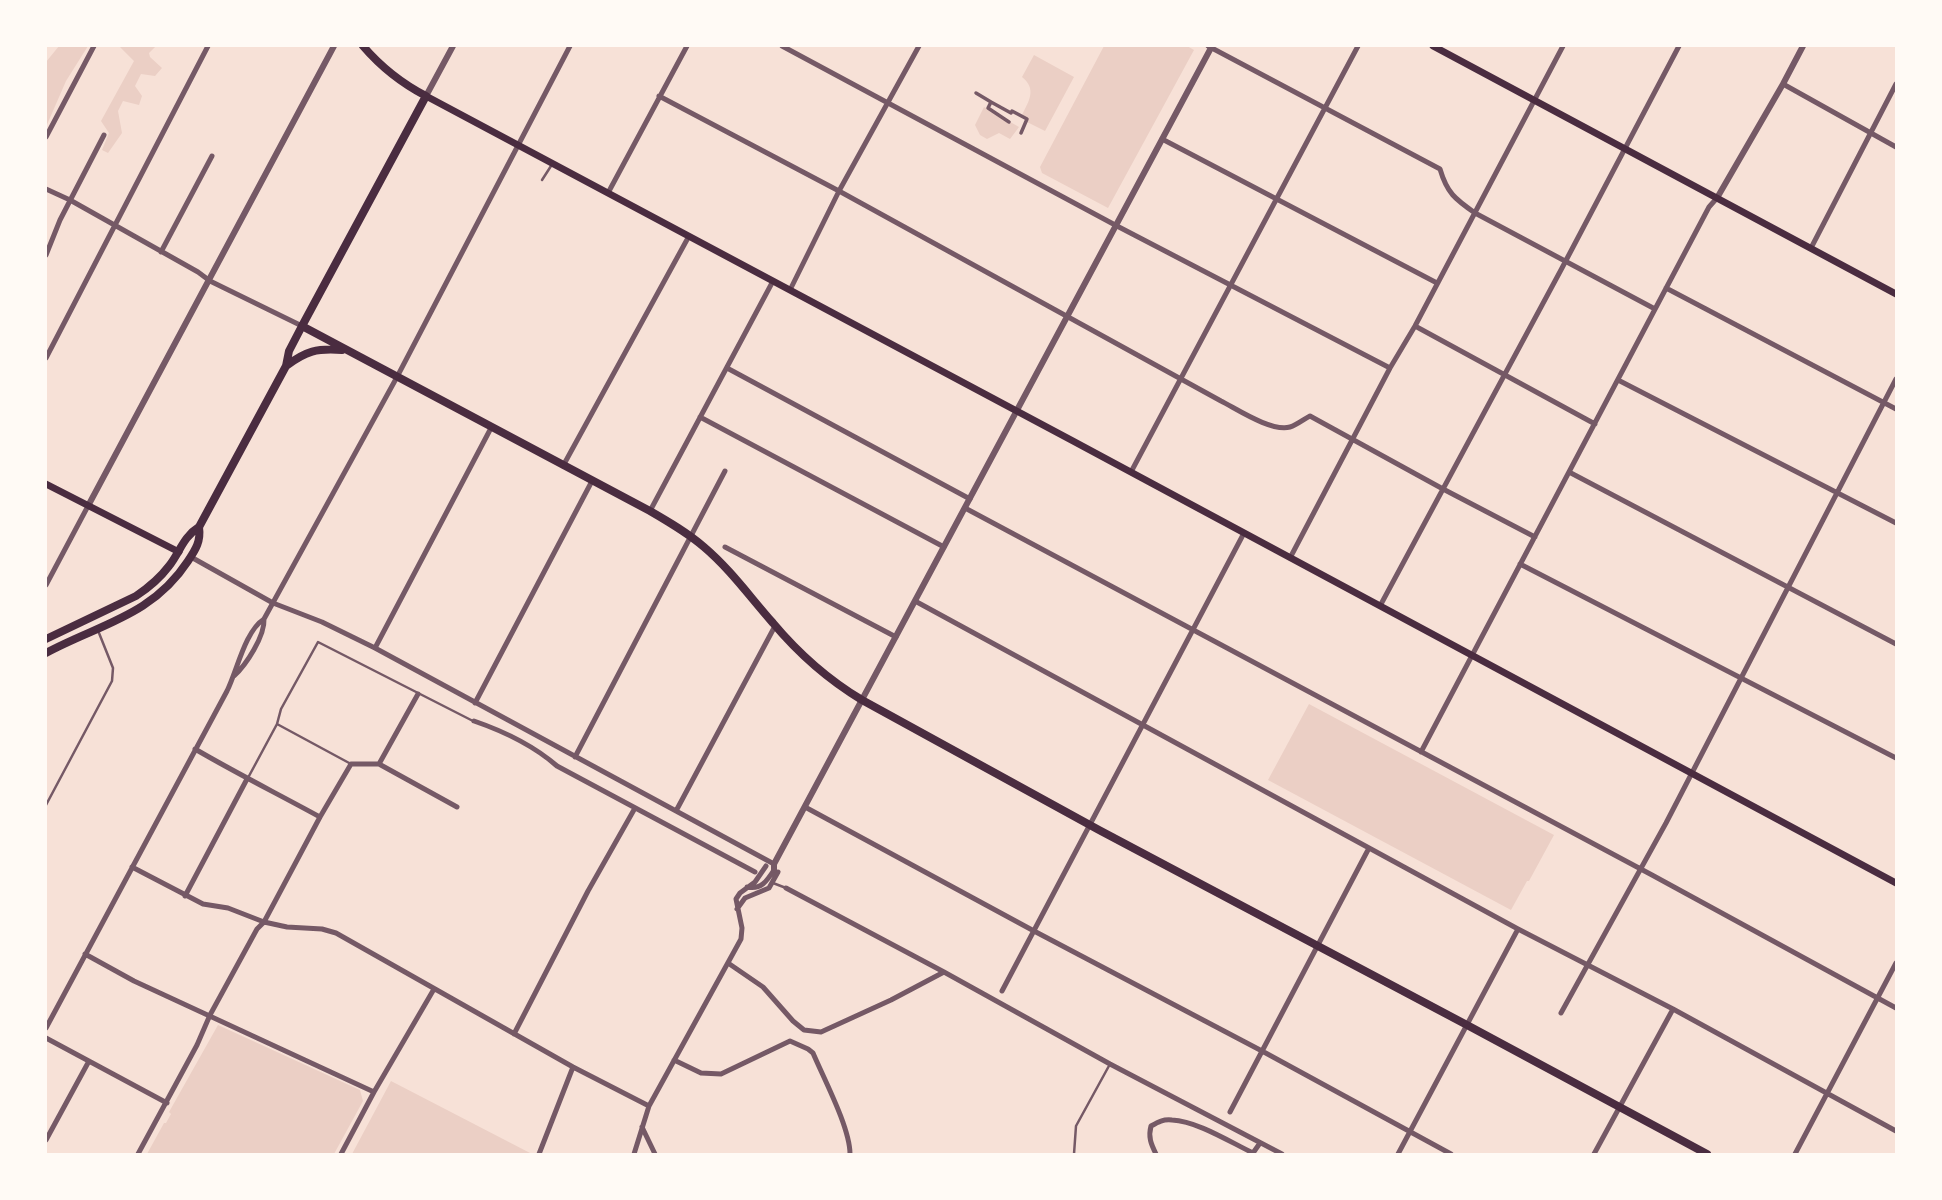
<!DOCTYPE html>
<html>
<head>
<meta charset="utf-8">
<style>
	body { margin:0 }
	#map { position:relative; width:1942px; height:1200px; overflow:hidden; background:#f7e1d7; font-family:Helvetica,sans-serif }
	canvas { display:block }
	.frame { position:absolute; inset:0; border:47px solid #fffaf5; pointer-events:none }
</style>
</head>
<body>
<div id="map">
<canvas width="1942" height="1200"></canvas>
<div class="frame"></div>
</div>
<script>
const ctx = document.querySelector('canvas').getContext('2d');
ctx.lineJoin = 'round';
function fillPath(path, color) {
  ctx.fillStyle = color;
  ctx.fill(path, 'evenodd');
}
function stroke(path, color, width, dash) {
  ctx.strokeStyle = color;
  ctx.lineWidth = width;
  ctx.lineCap = dash ? 'butt' : 'round';
  ctx.setLineDash(dash || []);
  ctx.stroke(path);
}
fillPath(new Path2D(`
	M59,46h29l-22,35 -20,46v-65z
	M117,46h39l-7,7 1,4 12,11 -7,8 -14,-2 -6,12 7,10 -3,9 -16,-4 -5,10 4,22 -14,20 -6,-3 7,-17 -8,-12 33,-60 -14,-14z
	M1104,46h83l7,4 -86,158 -66,-35 -2,-6z
	M1034,55l40,22 -29,54 -18,-9 -5,-7c7,-14 15,-26 0,-38z
	M984,107l35,20 -9,12 -11,-6 -12,6 -7,-4 -5,-10z
	M1309,704l245,131 -25,46h-2l-16,29 -243,-130z
	M218,1025l142,65 3,11 -29,53h-187l17,-31h2l5,-9 -2,-2z
	M391,1081l141,73h-180z`), '#ebcfc5');
stroke(new Path2D(`
	M542,180l9,-14
	M277,724l74,40
	M249,776l28,-52 4,-15 37,-67 155,79
	M46,805l66,-124 1,-13 -14,-35
	M773,883l13,5
	M1074,1154l2,-28 34,-62`), '#755966', 2.5);
stroke(new Path2D(`
	M976,93l15,9 -3,6 21,14
	M991,102l20,11
	M1011,113l1,-2 15,8 -6,14`), '#755966', 3.5);
stroke(new Path2D(`
	M782,46l335,180 273,142
	M1208,46l232,123c7,24 15,30 35,44l180,96
	M1783,84l113,63
	M659,96l180,95 382,210c16,8 50,31 69,26 7,-2 14,-8 20,-11l133,73 92,48
	M46,137l48,-91
	M1162,139l275,144
	M46,189l24,11 128,72 12,9 92,45
	M608,193l79,-147
	M1811,248l85,-164
	M161,252l51,-96
	M46,255l14,-35 44,-85
	M1666,288l230,121
	M790,290l49,-99 80,-145
	M1415,326l180,98
	M46,358l162,-312
	M727,368l243,131
	M1618,380l278,143
	M700,417l244,130
	M563,466l126,-230
	M1131,472l227,-426
	M1569,472l327,172
	M965,508l687,367 244,133
	M650,511l123,-230
	M725,547l171,90
	M191,557l82,46 49,19 53,26 399,216
	M1290,558l100,-190 25,-42 148,-280
	M1520,564l376,194
	M46,585l42,-79
	M915,601l603,328 155,80 223,122
	M1380,606l182,-338 117,-222
	M375,648l116,-220
	M234,676c12,-11 31,-40 30,-57
	M475,703l117,-222
	M474,721c29,10 59,24 83,45l198,106
	M195,749c41,24 83,45 125,68
	M1421,752l288,-545 8,-9
	M575,757l150,-286
	M379,764l78,43
	M805,807l229,124 228,120 189,103
	M676,811l99,-185
	M132,867l71,37 25,4 36,14 23,5 35,2 14,4 237,134 76,39
	M747,887c14,3 20,-6 27,-17
	M786,888l158,84 166,92 172,90
	M185,896l62,-117
	M737,909l8,-11 24,-10 9,-16
	M85,954l49,27 240,111
	M728,963l35,24 30,34 11,9 17,2 70,-32 53,-28
	M1002,991l242,-458
	M1561,1013l105,-190 230,-444
	M46,1028l181,-337c10,-20 18,-60 37,-72l133,-242 173,-331
	M514,1034l74,-143 47,-83
	M46,1038l121,65
	M674,1060l27,13 20,1 69,-33 18,8 5,4c11,26 37,75 37,101
	M1230,1112l139,-264
	M642,1127l13,27
	M46,1140l43,-79
	M138,1154l59,-109 13,-30 47,-86 7,-7 56,-105 31,-53h28l39,-70
	M341,1154l33,-62 60,-103
	M539,1154l34,-87
	M634,1154l15,-48 92,-167 1,-11 -6,-29 4,-6 15,-11 11,-16
	M1156,1154c-5,-10 -8,-17 -5,-28 7,-4 12,-7 21,-6 25,1 58,22 81,33l7,-10
	M1398,1154l120,-225
	M1594,1154l79,-145
	M1795,1154l101,-191`), '#755966', 5);
stroke(new Path2D(`
	M426,96l27,-50
	M1717,198l66,-114 20,-38
	M88,506l246,-460
	M774,870v-6l438,-818`), '#755966', 6);
stroke(new Path2D(`
	M1433,46l463,248
	M426,96l647,345 823,442
	M46,484l133,68`), '#4a2c40', 7);
stroke(new Path2D(`
	M302,326l124,-230c-25,-13 -45,-29 -63,-50`), '#4a2c40', 8);
stroke(new Path2D(`
	M286,366c20,-15 31,-18 56,-16
	M46,639l90,-43c12,-8 24,-18 33,-30 11,-14 14,-29 30,-39l87,-161 3,-15 13,-25 348,185c19,11 38,22 54,36 26,22 46,50 69,76 26,31 54,56 89,77l237,130 368,195 240,129
	M46,653c54,-29 106,-37 142,-92 8,-12 13,-20 11,-34`), '#4a2c40', 8);
</script>
</body>
</html>
